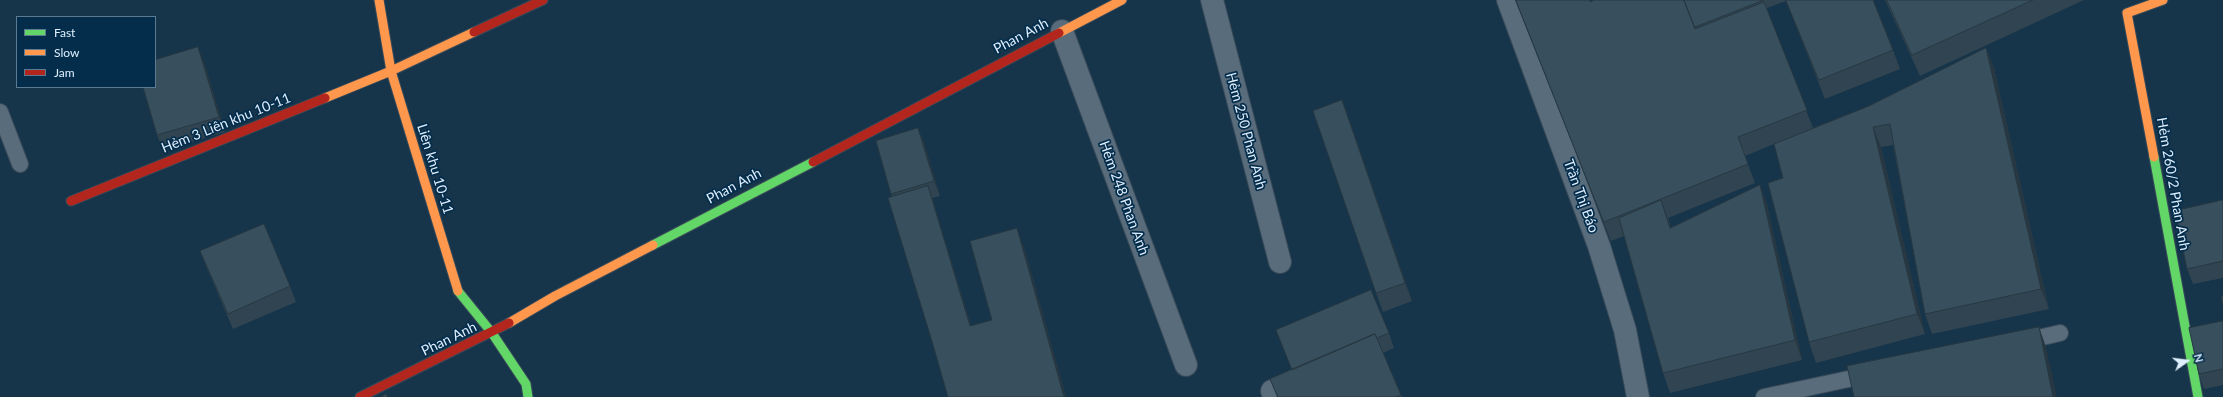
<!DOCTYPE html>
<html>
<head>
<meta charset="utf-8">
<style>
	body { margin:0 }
	#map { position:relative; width:2223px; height:397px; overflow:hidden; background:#16344a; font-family:Lato,sans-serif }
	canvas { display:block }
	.legend { position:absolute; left:16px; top:16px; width:140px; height:72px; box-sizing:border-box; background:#042d4c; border:1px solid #5c7b93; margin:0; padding:5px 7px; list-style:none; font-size:12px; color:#dfeffe }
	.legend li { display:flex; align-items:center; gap:8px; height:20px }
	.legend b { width:20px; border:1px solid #5c7b93 }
	.north { position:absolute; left:2167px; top:341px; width:40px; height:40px; -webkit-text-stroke:3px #042d4c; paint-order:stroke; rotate:76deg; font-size:11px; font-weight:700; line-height:16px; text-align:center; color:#dfeffe }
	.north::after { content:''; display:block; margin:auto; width:14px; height:18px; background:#dfeffe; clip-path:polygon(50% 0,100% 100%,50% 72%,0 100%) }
</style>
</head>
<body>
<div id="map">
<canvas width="2223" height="397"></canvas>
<ul class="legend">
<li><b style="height:5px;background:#63d668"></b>Fast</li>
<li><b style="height:5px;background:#ff974d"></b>Slow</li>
<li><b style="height:5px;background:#b3261e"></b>Jam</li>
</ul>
<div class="north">N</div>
</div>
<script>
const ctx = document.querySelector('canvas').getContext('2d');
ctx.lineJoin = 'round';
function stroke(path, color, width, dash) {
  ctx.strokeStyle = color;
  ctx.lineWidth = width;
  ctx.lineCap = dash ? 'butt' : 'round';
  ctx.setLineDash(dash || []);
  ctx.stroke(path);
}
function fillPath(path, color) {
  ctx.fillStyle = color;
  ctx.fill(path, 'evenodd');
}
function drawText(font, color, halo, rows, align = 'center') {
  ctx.font = font + ' Lato,sans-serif';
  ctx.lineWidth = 3.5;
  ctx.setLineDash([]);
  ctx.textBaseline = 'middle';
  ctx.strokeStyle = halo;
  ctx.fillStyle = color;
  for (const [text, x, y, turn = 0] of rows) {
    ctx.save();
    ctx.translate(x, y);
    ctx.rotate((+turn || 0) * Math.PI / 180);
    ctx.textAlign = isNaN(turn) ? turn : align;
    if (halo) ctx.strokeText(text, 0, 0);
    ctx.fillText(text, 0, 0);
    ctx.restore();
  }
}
const lane = new Path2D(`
	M0,112l20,52
	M2021,342l39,-9
	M1764,397l108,-23`);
const street = new Path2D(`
	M1212,0l68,262
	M1508,0l91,246 26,84 13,67
	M1062,31l124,334
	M1272,391l2,6`);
const fast = new Path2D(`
	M2154,157l44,240
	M653,245l160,-83
	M458,291l34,42 34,51 2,13`);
const slow = new Path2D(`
	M379,0l12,71 67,220
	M1059,33l63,-33
	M325,98l66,-27 83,-39
	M2154,157l-27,-144 36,-13
	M509,323l46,-27 98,-51`);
const jam = new Path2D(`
	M474,32l69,-32
	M813,162l246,-129
	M71,201l254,-103
	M360,397l149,-74`);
stroke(lane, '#394b59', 18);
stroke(street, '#394b59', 24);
stroke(fast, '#394b59', 11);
stroke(slow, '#394b59', 11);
stroke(jam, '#394b59', 11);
stroke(lane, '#586c7c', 16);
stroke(street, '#586c7c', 22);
stroke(fast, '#63d668', 9);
stroke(slow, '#ff974d', 9);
stroke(jam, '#b3261e', 9);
fillPath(new Path2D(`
	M1515,0h75v2l4,-2h279l20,50 7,19 -75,30 -39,-98 -19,7 2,7 44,113 56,-22 117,-58 8,20 55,241 -117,25 -7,-20 -32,-169 -12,2 44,187 -109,29 -7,-21 -26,-164 -9,-34 -29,12 10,27 -87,35 3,10 89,-43 7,20 35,155 -132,33 -7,-20 -39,-137 -13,5z
	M1885,0h199l-164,76z
	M204,62l21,70 -62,18 -6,-15z
	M1349,119l63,182 -29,11 -7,-19z
	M918,128l6,15 16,53 -8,2 39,128 21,-6 32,-73 42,150 -135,-59 -40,-144z
	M2223,200v78l-30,6 -6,-15z
	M200,251l90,35 6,16 -63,27 -27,-63z
	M2223,321v64l-19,4 -5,-15z
	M1276,330l113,3 5,15 -11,5 19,44h-125l-7,-18 22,-9z`), '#304551');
fillPath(new Path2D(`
	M198,47l6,15 21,70 -6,-15z
	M1986,48l8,20 55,241 -8,-20z
	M1342,100l7,19 63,182 -7,-18z
	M1873,127l8,20 44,187 -8,-20z
	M918,128l6,15 16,53 -6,-15z
	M1760,185l7,20 35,155 -7,-20z
	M928,186l6,19 43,140 -7,-19z
	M1661,200l7,20 9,29 -7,-21z
	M1017,228l7,19 42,150h-2z
	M2039,327l7,20 11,50h-4z`), '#273842');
const building = new Path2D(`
	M1516,0h74v2l4,-2h90l11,29 69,-27 43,108 -69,27 10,27 -144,58z
	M1684,0h80l-69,27z
	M1786,0h87l20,50 -74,30z
	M1887,0h146l-121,55z
	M198,47l21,70 -62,18 -14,-48h12v-27z
	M1986,48l55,241 -116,25 -35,-190 -17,3 44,187 -108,28 -41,-159 15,-5 -9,-34 95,-38z
	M1342,100l63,183 -29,10 -63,-182z
	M918,128l16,53 -43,13 -15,-53z
	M1760,185l35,155 -132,33 -44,-155 42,-18 9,28z
	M928,186l42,140 22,-6 -22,-79 47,-13 47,169h-116l-17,-59 -43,-140z
	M2223,200v61l-36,8 -12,-58z
	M264,224l26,62 -62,28 -28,-63z
	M1371,290l18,43 -12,5 -2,-4 -83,36 -16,-40z
	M2223,296v9l-2,-8z
	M2223,321v48l-24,5 -10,-46z
	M2039,327l14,70h-199l-7,-31z
	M1375,334l26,61 -5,2h-118l-8,-18z
	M386,394l2,3h-7z`);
fillPath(building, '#38505e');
stroke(building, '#273842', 1);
drawText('14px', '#dfeffe', '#042d4c', [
	["Phan Anh",1021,36,-28],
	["Hẻm 3 Liên khu 10-11",226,123,-22],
	["Hẻm 250 Phan Anh",1246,131,75],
	["Liên khu 10-11",435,169,73],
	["Hẻm 260/2 Phan Anh",2173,184,80],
	["Phan Anh",734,186,-28],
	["Trần Thị Báo",1581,196,70],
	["Hẻm 248 Phan Anh",1124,198,70],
	["Phan Anh",449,339,-26]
]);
</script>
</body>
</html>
